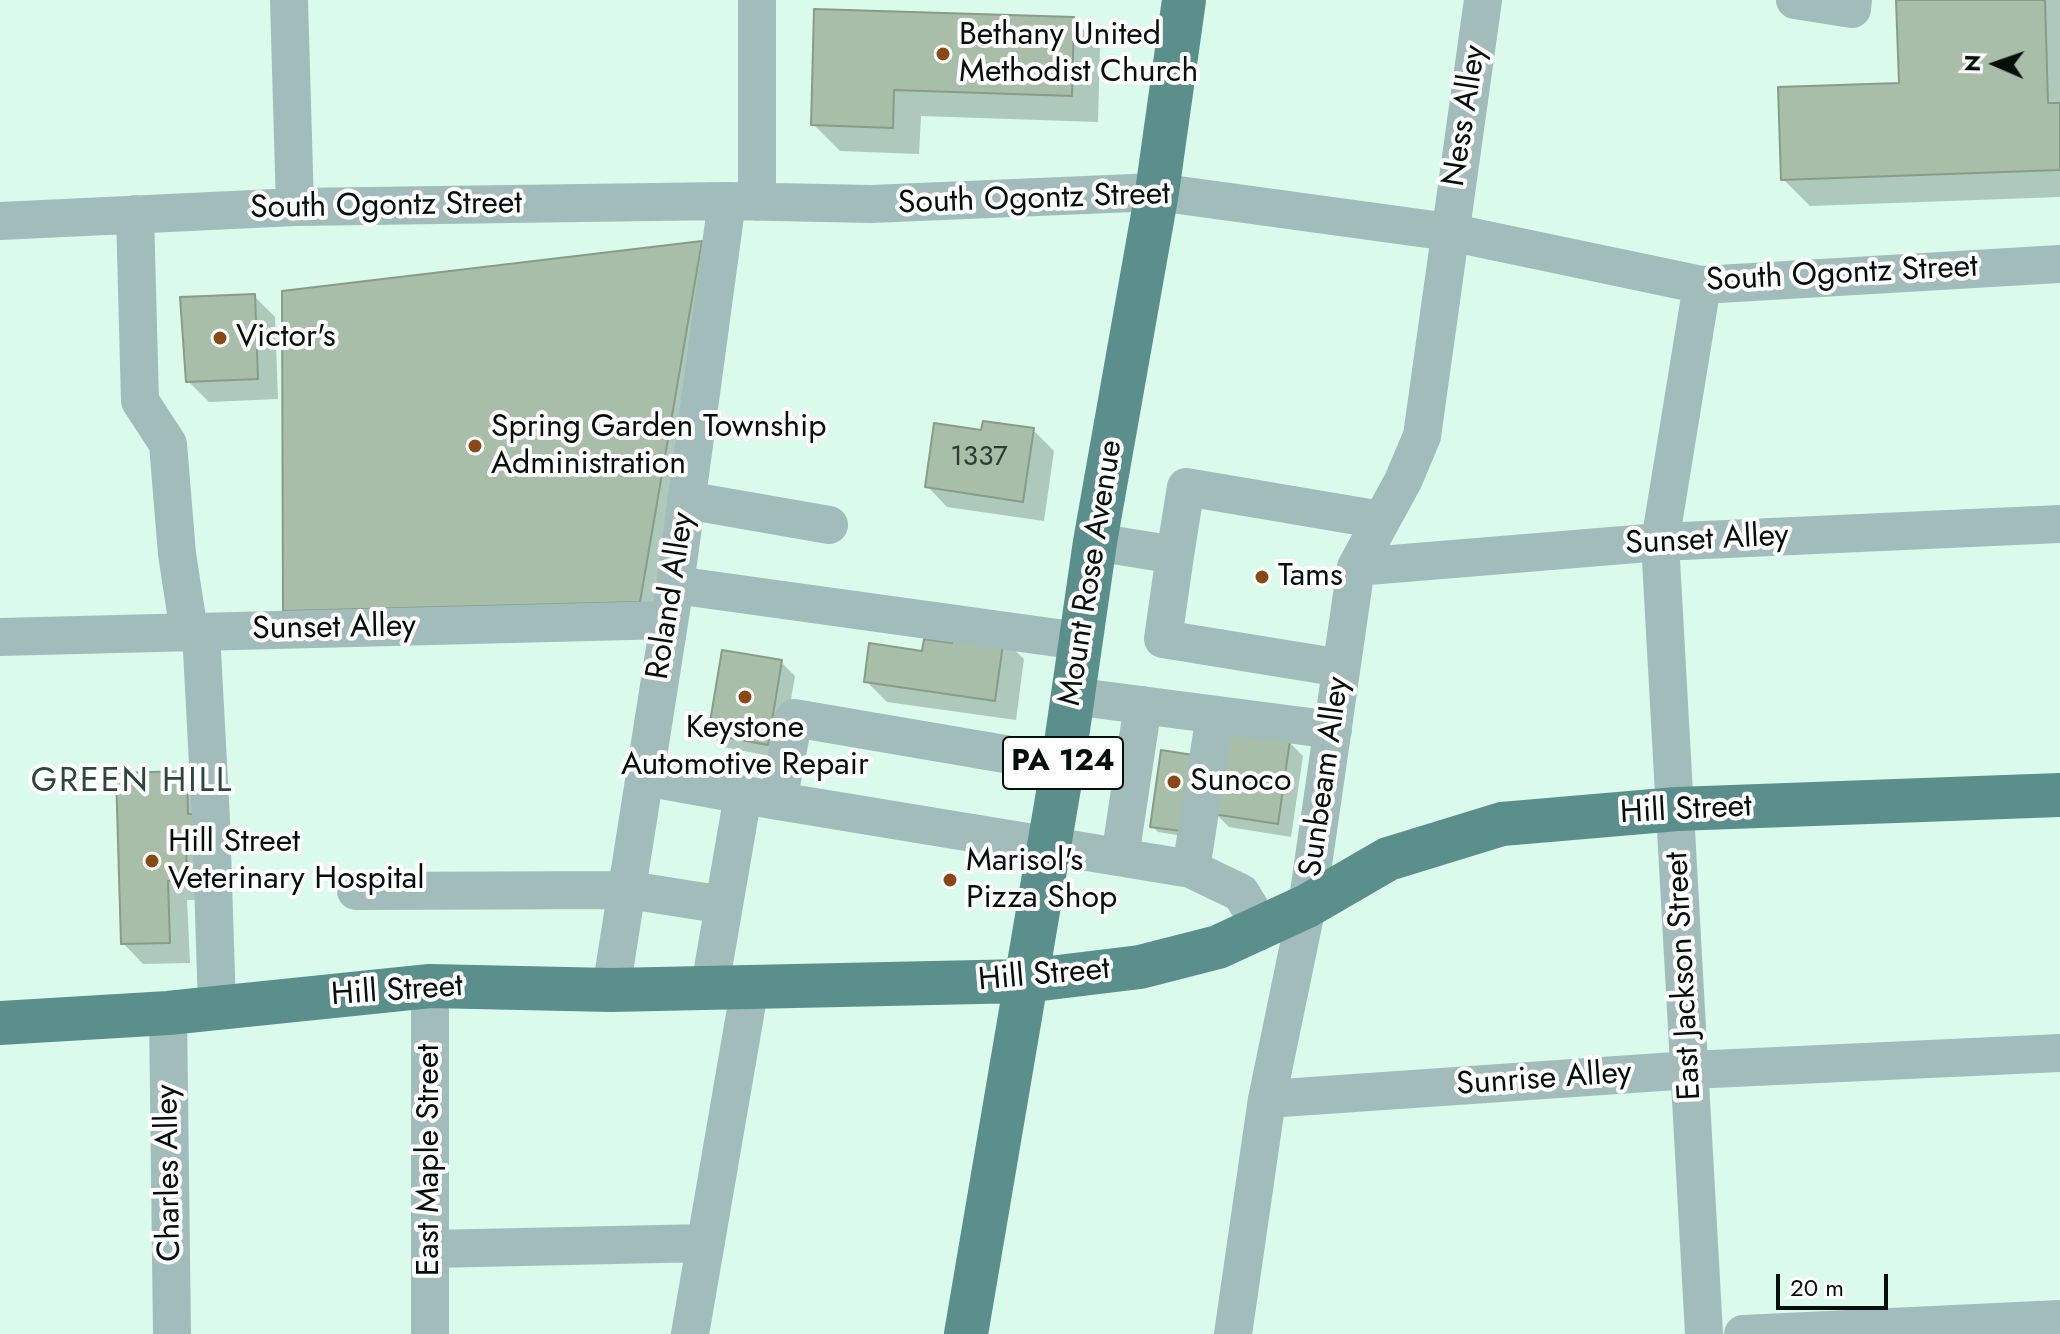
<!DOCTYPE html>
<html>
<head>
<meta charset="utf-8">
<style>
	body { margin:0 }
	#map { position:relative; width:2060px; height:1334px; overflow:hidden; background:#dafaec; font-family:Jost,sans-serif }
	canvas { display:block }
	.north { position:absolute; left:1956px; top:24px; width:80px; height:80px; -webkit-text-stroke:6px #fff; paint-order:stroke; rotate:272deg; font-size:22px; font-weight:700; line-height:32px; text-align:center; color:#05100b }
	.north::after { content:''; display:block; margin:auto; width:28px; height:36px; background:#05100b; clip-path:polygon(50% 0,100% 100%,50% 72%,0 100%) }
	.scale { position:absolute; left:1776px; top:1274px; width:112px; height:36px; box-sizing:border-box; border:4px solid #05100b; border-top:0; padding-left:10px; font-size:24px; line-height:28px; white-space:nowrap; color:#05100b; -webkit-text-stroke:6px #fff; paint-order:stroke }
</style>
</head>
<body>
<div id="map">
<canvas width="2060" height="1334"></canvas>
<div class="north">N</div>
<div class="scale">20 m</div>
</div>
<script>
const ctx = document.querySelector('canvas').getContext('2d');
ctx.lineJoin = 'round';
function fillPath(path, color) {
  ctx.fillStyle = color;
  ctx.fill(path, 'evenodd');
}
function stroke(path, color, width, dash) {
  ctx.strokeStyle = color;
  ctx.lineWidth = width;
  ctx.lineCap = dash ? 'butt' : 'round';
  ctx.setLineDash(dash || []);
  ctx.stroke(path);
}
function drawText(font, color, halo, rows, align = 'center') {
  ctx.font = font + ' Jost,sans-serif';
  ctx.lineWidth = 8;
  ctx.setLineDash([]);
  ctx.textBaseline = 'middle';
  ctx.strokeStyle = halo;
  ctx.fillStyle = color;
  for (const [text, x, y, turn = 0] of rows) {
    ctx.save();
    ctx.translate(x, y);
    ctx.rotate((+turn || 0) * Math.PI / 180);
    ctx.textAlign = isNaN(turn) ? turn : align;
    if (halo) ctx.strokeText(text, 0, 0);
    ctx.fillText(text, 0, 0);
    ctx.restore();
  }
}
fillPath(new Path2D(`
	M1898,0h162v197l-250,9 -27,-27 118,-95z
	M816,11l257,8 27,27 -2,76 -177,-6 -2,38 -79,-3 -27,-27z
	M702,243l26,27 -61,358 -383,-336z
	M254,296l21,21 3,82 -69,3 -21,-21z
	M1033,430l21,21 -10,70 -97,-14 -20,-21 56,-54z
	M1003,639l21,20 -8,61 -129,-18 -21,-21 58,-27 30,-8z
	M781,662l14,14 -14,82 -58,-11 -13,-13z
	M1289,742l14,14 -12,81 -62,-10 -14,-14z
	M1199,758l-4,80 -37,-6 -6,-6z
	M187,774l20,20v106h-20l3,63 -47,1 -20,-21z`), '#0003');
const building = new Path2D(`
	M1896,0h149l3,103h12v67l-279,10 -3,-93 121,-4z
	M814,9l260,8 -2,79 -178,-6 -1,38 -82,-3z
	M702,241l-62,361 -357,9 -1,-320z
	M255,294l3,85 -72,3 -6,-85z
	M983,421l51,7 -11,74 -98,-15 9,-64 47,7z
	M954,629l50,8 -9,64 -131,-19 5,-39 53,8 2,-12 28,4z
	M722,650l60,10 -14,85 -60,-11z
	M1225,730l65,10 -12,84 -65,-10z
	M1161,750l39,6 -11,76 -39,-5z
	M187,771l1,43h17l1,27h-20l1,39 -19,1 2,62 -49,1 -5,-171z`);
fillPath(building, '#a9bea8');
stroke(building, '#889c87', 2);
stroke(new Path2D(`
	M289,0l6,207
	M1795,0l57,9 1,-9
	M757,202v-202
	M135,214l5,187 28,43 9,110 12,78
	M0,221l295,-14 432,-6 144,3 286,-12 292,40 253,53 358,-21
	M1702,285l-42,257 44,792
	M686,500l143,25
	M1095,542l80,13 -12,84 178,29
	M1175,555l11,-68 195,33
	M1356,567l304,-25 400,-18
	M675,585l404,56
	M201,632l10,188 6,187
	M0,637l668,-17
	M1072,696l261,34
	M645,777l133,24 16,-83 269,46
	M778,801l413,68 50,24 21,35
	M1120,857l23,-152
	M1191,869l24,-154
	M356,891l273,-1 95,15
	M710,986l33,-191
	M611,990l64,-405 52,-384
	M168,1013l4,321
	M1267,1099l423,-29 370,-17
	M430,1249l276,-6
	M430,1334v-348
	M690,1334l60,-348
	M1233,1334l34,-235 40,-193 49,-339 47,-86 19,-45 61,-436
	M1743,1334l317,-15`), '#a1bcba', 38);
stroke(new Path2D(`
	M0,1023l168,-10 262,-27 181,4 414,-9 115,-14 78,-20 89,-41 81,-47 114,-35 175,-15 383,-14
	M966,1334l97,-570 32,-222 62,-350 27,-192`), '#5a8f8b', 44);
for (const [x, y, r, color] of [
	[943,54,8,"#8a4817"],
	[220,338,8,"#8a4817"],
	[475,446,8,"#8a4817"],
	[1262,577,8,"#8a4817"],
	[745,697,8,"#8a4817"],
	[1174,782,8,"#8a4817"],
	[152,861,8,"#8a4817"],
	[950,880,8,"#8a4817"]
]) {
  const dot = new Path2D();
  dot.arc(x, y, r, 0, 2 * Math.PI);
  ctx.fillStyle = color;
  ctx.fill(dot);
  stroke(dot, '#fff', 3);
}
drawText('28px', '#2e3c32', null, [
	["1337",979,458]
]);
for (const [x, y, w] of [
	[1063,763,120]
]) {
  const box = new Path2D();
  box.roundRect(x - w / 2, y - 26, w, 52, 6);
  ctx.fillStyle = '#fff';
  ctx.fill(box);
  stroke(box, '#05100b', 2);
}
drawText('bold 30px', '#05100b', null, [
	["PA 124",1063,763]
]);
drawText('32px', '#05100b', '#fff', [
	["Bethany United",959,36],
	["Methodist Church",959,73],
	["Victor's",236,338],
	["Spring Garden Township",491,428],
	["Administration",491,465],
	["Tams",1278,577],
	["Keystone",745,729,"center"],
	["Automotive Repair",745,766,"center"],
	["Sunoco",1190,782],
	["Hill Street",168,843],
	["Veterinary Hospital",168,880],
	["Marisol's",966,862],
	["Pizza Shop",966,899]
], 'left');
drawText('32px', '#05100b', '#fff', [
	["Ness Alley",1466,116,-81],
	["South Ogontz Street",1034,200,-2],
	["South Ogontz Street",386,207,-1],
	["South Ogontz Street",1842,275,-3],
	["Sunset Alley",1707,541,-3],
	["Mount Rose Avenue",1092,573,-81],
	["Roland Alley",672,596,-81],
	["Sunset Alley",334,629,-1],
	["Sunbeam Alley",1326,777,-82],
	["Hill Street",1686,811,-3],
	["Hill Street",1044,976,-5],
	["East Jackson Street",1685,976,-93],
	["Hill Street",397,992,-4],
	["Sunrise Alley",1544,1080,-4],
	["East Maple Street",430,1160,-90],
	["Charles Alley",170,1173,-91]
]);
ctx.letterSpacing = '2px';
drawText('34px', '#2b463b', '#fff', [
	["GREEN HILL",132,783]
]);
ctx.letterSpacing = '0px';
</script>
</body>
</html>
